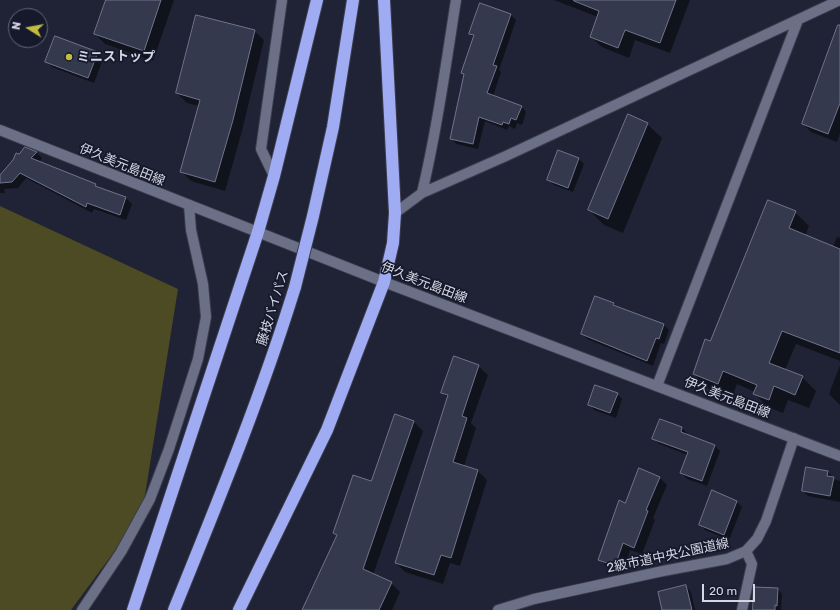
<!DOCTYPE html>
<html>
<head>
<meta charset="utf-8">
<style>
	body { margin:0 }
	#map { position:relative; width:840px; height:610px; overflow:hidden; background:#1f2335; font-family:Rubik,sans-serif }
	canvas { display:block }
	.north { position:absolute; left:8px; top:8px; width:40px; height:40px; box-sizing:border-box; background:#16192b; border:1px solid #626575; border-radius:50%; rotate:281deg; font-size:11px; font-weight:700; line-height:16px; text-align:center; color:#d4d7e3 }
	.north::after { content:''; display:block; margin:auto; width:14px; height:18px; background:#c2bd3f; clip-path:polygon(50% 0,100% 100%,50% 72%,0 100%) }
	.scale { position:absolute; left:702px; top:584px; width:53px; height:18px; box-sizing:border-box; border:2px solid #d4d7e3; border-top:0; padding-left:5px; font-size:12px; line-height:14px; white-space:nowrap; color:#d4d7e3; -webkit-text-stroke:3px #16192b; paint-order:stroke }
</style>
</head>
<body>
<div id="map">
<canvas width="840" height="610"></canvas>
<div class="north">N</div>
<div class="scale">20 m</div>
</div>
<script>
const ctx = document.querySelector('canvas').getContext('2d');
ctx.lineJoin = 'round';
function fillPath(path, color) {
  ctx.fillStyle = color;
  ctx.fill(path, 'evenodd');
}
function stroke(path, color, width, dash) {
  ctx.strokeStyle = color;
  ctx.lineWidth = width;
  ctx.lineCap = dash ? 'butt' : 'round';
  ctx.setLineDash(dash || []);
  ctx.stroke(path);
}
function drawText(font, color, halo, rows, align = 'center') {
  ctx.font = font + ' Rubik,"Noto Sans JP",sans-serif';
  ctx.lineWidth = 3.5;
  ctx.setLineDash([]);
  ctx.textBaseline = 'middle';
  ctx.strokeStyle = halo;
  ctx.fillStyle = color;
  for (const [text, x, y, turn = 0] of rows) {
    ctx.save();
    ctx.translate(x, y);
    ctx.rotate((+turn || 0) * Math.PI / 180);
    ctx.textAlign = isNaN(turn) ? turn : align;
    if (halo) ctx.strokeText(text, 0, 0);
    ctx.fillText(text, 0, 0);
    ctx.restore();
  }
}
fillPath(new Path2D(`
	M0,206l178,83 -36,225 -71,96h-71z`), '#4d4b24');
fillPath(new Path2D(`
	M107,0h67l-21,61 -48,-17 -10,-10z
	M554,0h136l-20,53 -35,-13 -6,18 -27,-11 -11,-10 7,-20z
	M511,15l5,5 -17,50 2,2 -8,24 28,10 5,6 -4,13 -5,-2 -2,6 -6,-3 -2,4 -22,-9 -7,28 -22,-5 -5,-6 14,-62 -3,-3 12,-36 -4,-3z
	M840,24v109l-3,9 -26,-10 -8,-8z
	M254,31l10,9 -22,91 -17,60 -34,-10 -10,-10 18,-65 -12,-3 -10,-10z
	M97,53l6,6 -9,24 -42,-16 -5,-5z
	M647,124l15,14 -39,95 -19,-8 -15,-15z
	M36,152l6,6 -3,5 56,22 3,3 28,10 6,6 -6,16 -32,-11 -2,4 -66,-35 -8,10 -14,1 1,4h-5v-17l19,-21z
	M578,158l6,6 -11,28 -19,-7 -6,-5z
	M795,212l14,14 -4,10 28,11 4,-10 3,1v123l-44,-17 -11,26 17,7 14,14 -7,17 -21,-8 -5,13 -15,-6 -14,-14 1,-1 -18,-8 -5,13 -24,-9 -14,-14 17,-31z
	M614,304l5,4 45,17 5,5 -5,14 -3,-1 -8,23 -66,-27 -5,-6z
	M840,365v40l-11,-11z
	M478,366l10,9 -17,48 5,5 -12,38 14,5 9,9 -27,86 -10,-3 -7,21 -38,-12 -9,-9 52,-165 -6,-6z
	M617,394l5,5 -6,19 -22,-8 -5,-6z
	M396,416l18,6 9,9 -50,144 18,8 9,9 -8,18h-88l33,-74 -3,-3 38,-51z
	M661,420l21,8 5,5v2l28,11 5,5 -13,35 -20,-7 -6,-6 7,-18 -29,-11 -5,-5z
	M828,472l5,5v2l7,2v21l-32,-6 -5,-5z
	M660,478l7,7 -14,33 2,2 -13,34 -12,-4 -7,23 -16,-6 -8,-8 27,-55z
	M713,492l24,10 5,5 -13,33 -24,-10 -5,-6z
	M686,586l5,6 4,18h-32z
	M778,589l4,5 -1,16h-27z`), '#0007');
const building = new Path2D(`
	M106,0h55l-17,51 -50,-17z
	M574,0h102l-16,43 -35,-13 -7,18 -28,-11 9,-26 -25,-10z
	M480,3l31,11 -18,51 4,1 -10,27 35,13 -6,14 -5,-2 -2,6 -6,-2 -1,3 -23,-8 -6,27 -23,-5 14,-65 -3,-1 13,-38 -5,-1z
	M196,15l59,15 -22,90 -18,62 -35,-10 20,-72 -24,-7z
	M838,25h2v78l-12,31 -26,-10z
	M55,36l43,16 -10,26 -43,-16z
	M628,114l20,9 -40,96 -20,-9z
	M25,147l12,5 -6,6 65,26 -1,2 31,11 -6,18 -33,-12 -1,4 -66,-34 -8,9 -12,1v-8l13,-15 3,-7 3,1z
	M558,150l21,8 -11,30 -21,-8z
	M768,200l28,11 -7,17 51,21v104l-58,-22 -13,32 34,13 -8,19 -21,-9 -5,14 -16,-6 4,-9 -34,-14 -5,13 -25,-10 12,-35 5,2z
	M595,296l19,7 -1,2 51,19 -5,15 -3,-1 -9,23 -66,-27z
	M454,356l25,9 -17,51 5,2 -14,44 25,8 -27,88 -10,-3 -7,20 -39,-12 53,-168 -7,-2z
	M595,385l23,8 -8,20 -22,-8z
	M395,414l19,7 -51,148 29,13 -13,28h-77l35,-75 -4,-2 20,-58 18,6z
	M660,419l22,8 -1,5 34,13 -13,36 -22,-8 8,-21 -36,-13z
	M806,467l22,4 -1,5 7,1 -4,19 -28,-5z
	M639,468l21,9 -14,33 2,1 -14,37 -11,-5 -8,23 -17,-6 21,-60 6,3z
	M712,490l25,11 -13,34 -25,-10z
	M686,585l6,25h-30l-4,-18z
	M754,587l24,1 -1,18 -2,-1v5h-22z`);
fillPath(building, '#35394d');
stroke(building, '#70748b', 1);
const street = new Path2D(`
	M274,176l-13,-27 21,-149
	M422,193c15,-64 24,-129 34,-193
	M395,213l27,-20 84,-37 334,-156
	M657,386l141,-366
	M82,610l39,-58 29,-53 19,-50 29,-90 8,-42 -3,-33 -12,-54 -2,-25
	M742,610l10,-46 -6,-13`);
const secondary = new Path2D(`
	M0,130l384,152 456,174
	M498,610l36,-11 129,-28 64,-12 19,-8 11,-12 9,-18 28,-83`);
const highway = new Path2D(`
	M313,216l20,-89 20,-127
	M133,610l125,-378 16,-56 43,-176
	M174,610c43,-106 87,-213 121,-323
	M239,610l88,-180 57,-148 9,-39 2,-30 -11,-213`);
stroke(street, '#3a3d4c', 12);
stroke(secondary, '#3a3d4c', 12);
stroke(highway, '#3a3d4c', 14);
stroke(street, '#6b7086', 10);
stroke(secondary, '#6b7086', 10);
stroke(highway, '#9fabf3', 12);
const highwayBridge = new Path2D(`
	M295,287l18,-71`);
stroke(highwayBridge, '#3a3d4c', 14, []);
stroke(highwayBridge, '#9fabf3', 12);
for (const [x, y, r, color] of [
	[69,57,4,"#c2bd3f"]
]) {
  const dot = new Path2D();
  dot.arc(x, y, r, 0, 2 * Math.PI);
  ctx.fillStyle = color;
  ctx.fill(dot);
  stroke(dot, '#16192b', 1.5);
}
drawText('bold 13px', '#d4d7e3', '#16192b', [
	["ミニストップ",77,57]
], 'left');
drawText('13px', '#d4d7e3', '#16192b', [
	["伊久美元島田線",122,165,22],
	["伊久美元島田線",424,283,21],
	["藤枝バイパス",273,308,-73],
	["伊久美元島田線",727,398,21],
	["2級市道中央公園道線",668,556,-12]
]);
</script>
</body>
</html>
